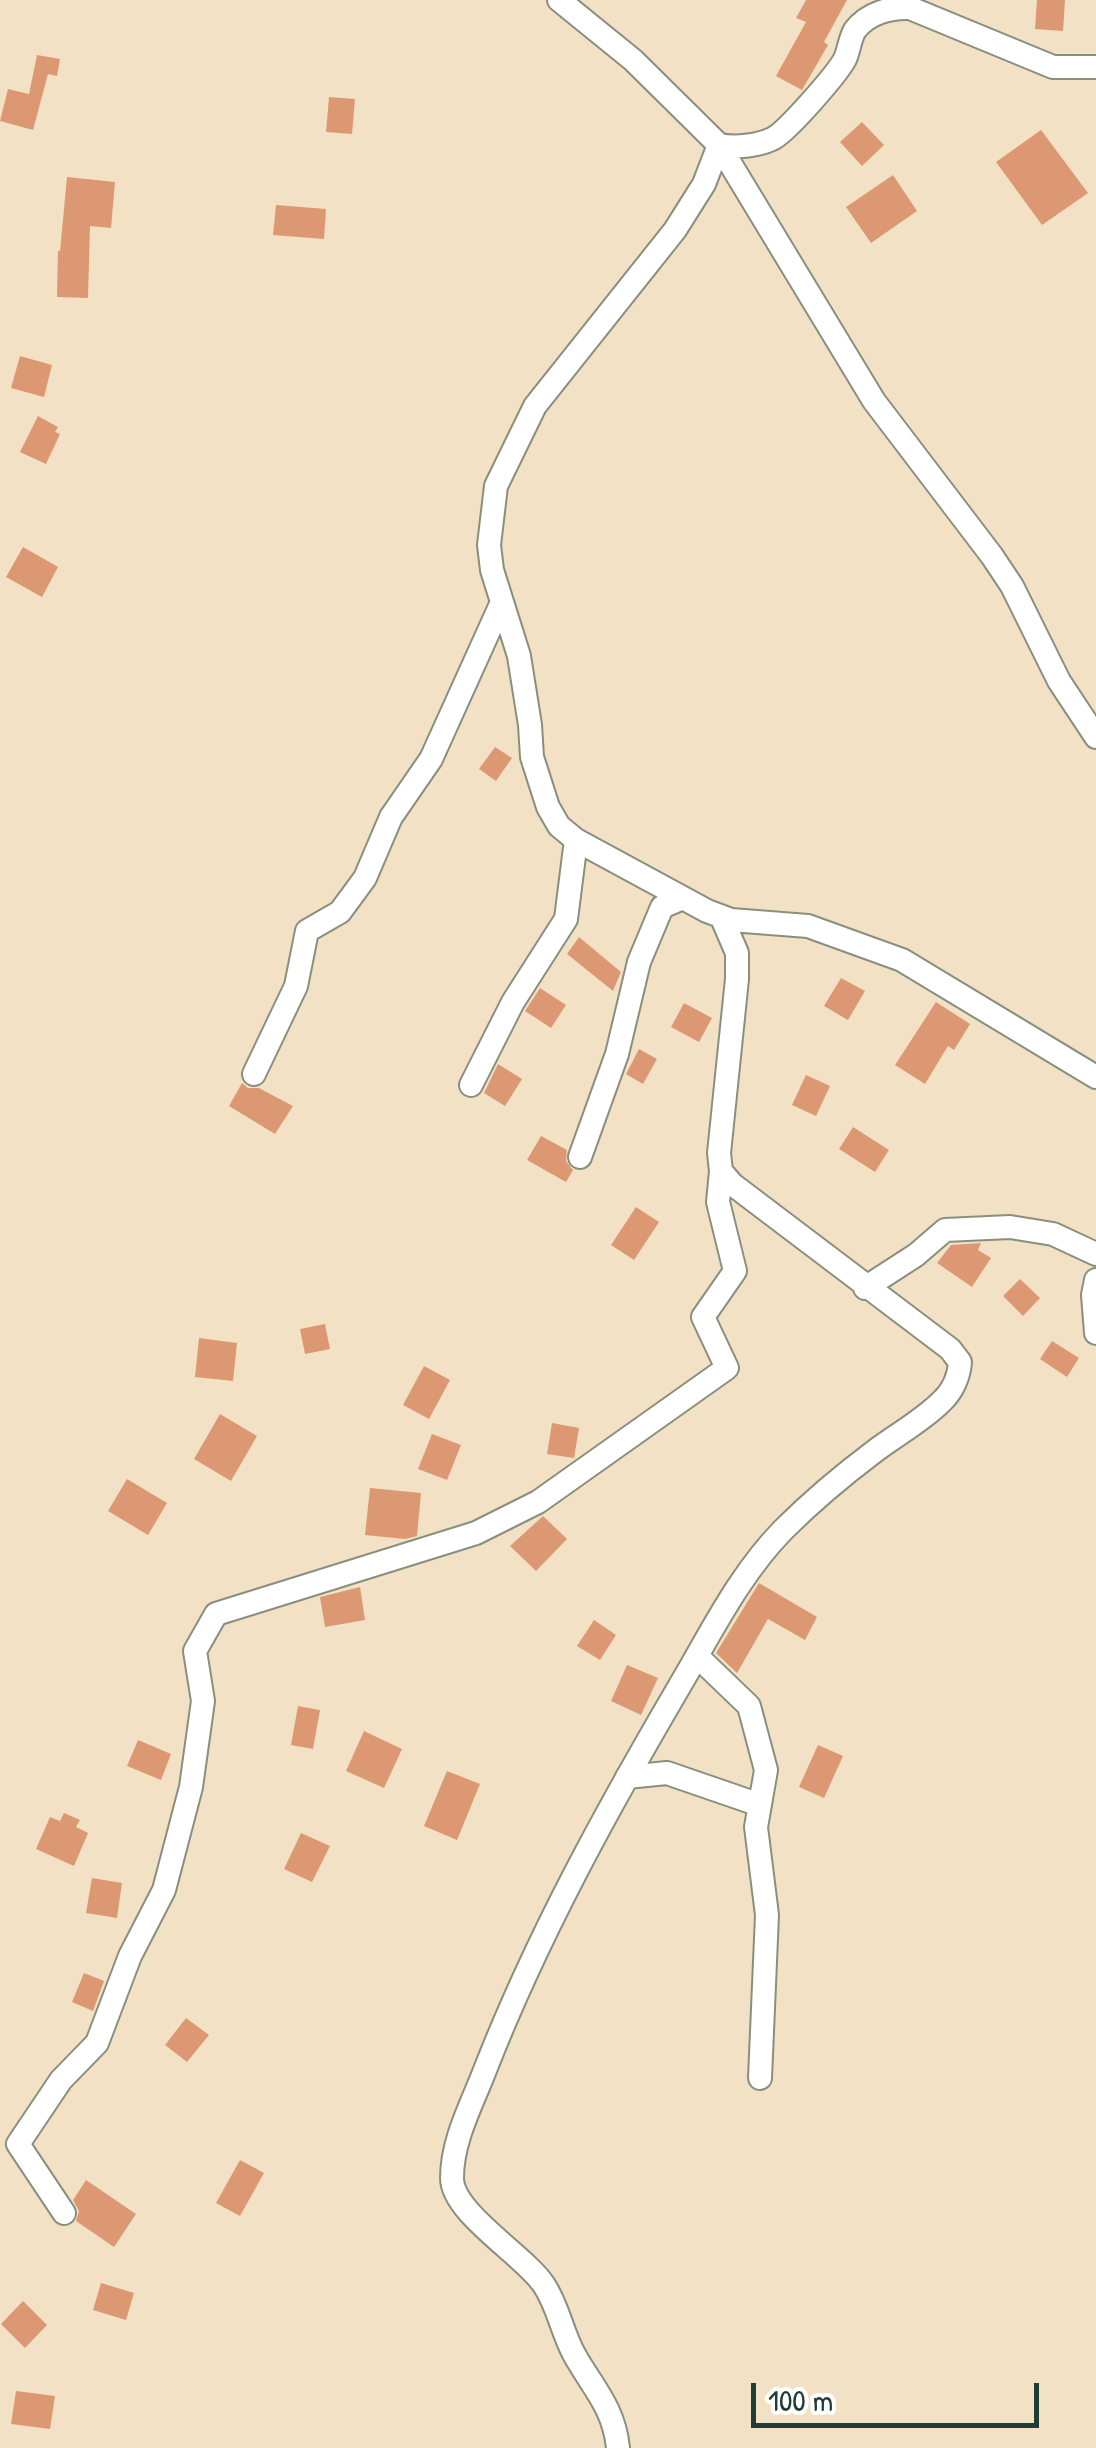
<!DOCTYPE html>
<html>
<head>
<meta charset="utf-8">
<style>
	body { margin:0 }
	#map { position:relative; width:1096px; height:2448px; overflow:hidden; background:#f3e1c6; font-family:"Patrick Hand",sans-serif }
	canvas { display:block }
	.scale { position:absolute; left:751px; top:2383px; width:288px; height:45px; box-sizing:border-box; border:5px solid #1f3d34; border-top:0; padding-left:12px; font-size:30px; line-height:35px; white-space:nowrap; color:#1f3d34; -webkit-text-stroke:8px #fff; paint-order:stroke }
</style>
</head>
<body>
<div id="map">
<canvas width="1096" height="2448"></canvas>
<div class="scale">100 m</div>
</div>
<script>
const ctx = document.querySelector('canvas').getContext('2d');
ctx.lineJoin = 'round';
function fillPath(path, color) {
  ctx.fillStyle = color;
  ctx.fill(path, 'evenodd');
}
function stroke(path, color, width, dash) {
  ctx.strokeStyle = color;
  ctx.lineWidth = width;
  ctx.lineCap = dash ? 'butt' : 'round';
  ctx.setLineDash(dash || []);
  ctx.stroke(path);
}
fillPath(new Path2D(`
	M806,0h41l-23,42 4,3 -26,45 -26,-14 30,-54 -10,-4z
	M1037,0h28l-2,31 -28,-2z
	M37,55l23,4 -3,17 -9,-2 -15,56 -33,-9 8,-32 21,5z
	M329,97l26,2 -3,35 -26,-2z
	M862,122l22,23 -22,21 -22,-24z
	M1041,130l47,63 -46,32 -46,-63z
	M893,175l24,36 -46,32 -25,-36z
	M67,177l48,5 -4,46 -21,-2 -2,72 -31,-1 1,-46h2z
	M276,205l50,4 -2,30 -51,-4z
	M20,356l32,9 -8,32 -33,-9z
	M38,416l20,11 -3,5 5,2 -14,30 -26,-12z
	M23,547l35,20 -16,30 -36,-20z
	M495,747l17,11 -16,23 -17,-12z
	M579,937l42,35 -8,19 -46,-37z
	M841,978l24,13 -17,29 -24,-14z
	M540,988l26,17 -15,23 -26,-17z
	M936,1002l34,22 -16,26 -6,-4 -23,38 -30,-19z
	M684,1003l28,15 -13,24 -28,-15z
	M639,1049l18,10 -14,25 -17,-10z
	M498,1064l24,15 -17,27 -21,-13z
	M806,1075l24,11 -14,30 -24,-11z
	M242,1083l6,5h11l34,18 -18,28 -46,-28z
	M853,1127l36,23 -14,22 -36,-23z
	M541,1136l26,14 -1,11 7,9 -7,12 -39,-22z
	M636,1207l23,15 -25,38 -23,-15z
	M981,1243l-3,7 13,8 -19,29 -35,-24 14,-18z
	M1020,1279l20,19 -17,18 -20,-20z
	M325,1324l5,25 -25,5 -5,-25z
	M199,1338l38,5 -4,38 -38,-4z
	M1052,1341l27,17 -12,19 -27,-18z
	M424,1366l26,14 -21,39 -26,-14z
	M220,1414l37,22 -26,45 -37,-22z
	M552,1423l27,5 -5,30 -27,-4z
	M432,1434l29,11 -14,35 -29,-11z
	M127,1479l40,24 -19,32 -40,-24z
	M370,1488l51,5 -4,43 -12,3 -40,-4z
	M543,1516l24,23 -31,32 -26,-25z
	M759,1583l58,34 -12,23 -37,-21 -31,54 -21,-20z
	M360,1587l5,33 -40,7 -5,-30z
	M594,1620l22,15 -16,25 -23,-14z
	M627,1665l31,13 -17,37 -30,-14z
	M298,1706l22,4 -7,39 -22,-4z
	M364,1731l38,18 -18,39 -38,-17z
	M138,1740l33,14 -10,26 -34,-14z
	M818,1745l25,11 -19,42 -25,-11z
	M447,1771l33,13 -23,56 -33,-14z
	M64,1813l16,7 -4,7 12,6 -14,33 -38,-17 14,-32 10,4z
	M301,1833l29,13 -18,36 -28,-13z
	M92,1878l30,5 -5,35 -31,-5z
	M84,1973l20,8 -11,30 -21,-9z
	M186,2018l23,17 -22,27 -22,-17z
	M240,2160l24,13 -24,43 -24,-13z
	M86,2180l50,34 -22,33 -38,-26 3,-10 -6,-11z
	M101,2283l33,10 -8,27 -33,-10z
	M23,2301l24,24 -22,23 -24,-24z
	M16,2391l39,5 -5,33 -39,-5z`), '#dc9872');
const street = new Path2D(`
	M559,0l74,60 86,85 155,256 118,155 20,30 47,95 37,56
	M1096,67h-43l-143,-59c-19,-1 -42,5 -55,22 -5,8 -6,20 -10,29 -8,15 -59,74 -73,80 -15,7 -37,9 -53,6l-15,39 -29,46 -140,176 -39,80 -7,59 3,25 27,86 11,69 2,32 16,50 11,19 17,14 131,71 24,9 77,6 94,34 194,117
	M254,1074l42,-88 11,-55 33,-19 25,-34 26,-61 40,-58 71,-157
	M471,1085l42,-83 53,-83 10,-79
	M580,1157l37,-103 22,-92 23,-55 21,-9
	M1096,1280l-3,15 3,38
	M865,1288l51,-33 29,-25 65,-3 43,7 43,20
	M697,1656l52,50 17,64 -10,57 11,88 -7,163
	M627,1777l40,-4 93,32
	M64,2213l-46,-69 43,-64 36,-37 33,-87 34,-66 27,-103 12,-86 -8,-50 21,-37 260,-81 62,-31 189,-134 -24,-51 32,-46 -17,-69 3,-31
	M618,2448c-4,-41 -26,-61 -44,-94 -12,-22 -16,-48 -30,-69 -20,-30 -92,-72 -92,-107 0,-38 20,-74 33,-108 52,-133 122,-260 194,-383 32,-54 60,-112 104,-157 28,-28 60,-55 92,-79 21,-16 47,-30 66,-49 11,-10 18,-25 19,-40l-10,-13 -218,-165 -11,-13 -2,-18 18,-174v-26l-16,-37`);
stroke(street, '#898f7d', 26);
stroke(street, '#fff', 22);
</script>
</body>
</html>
